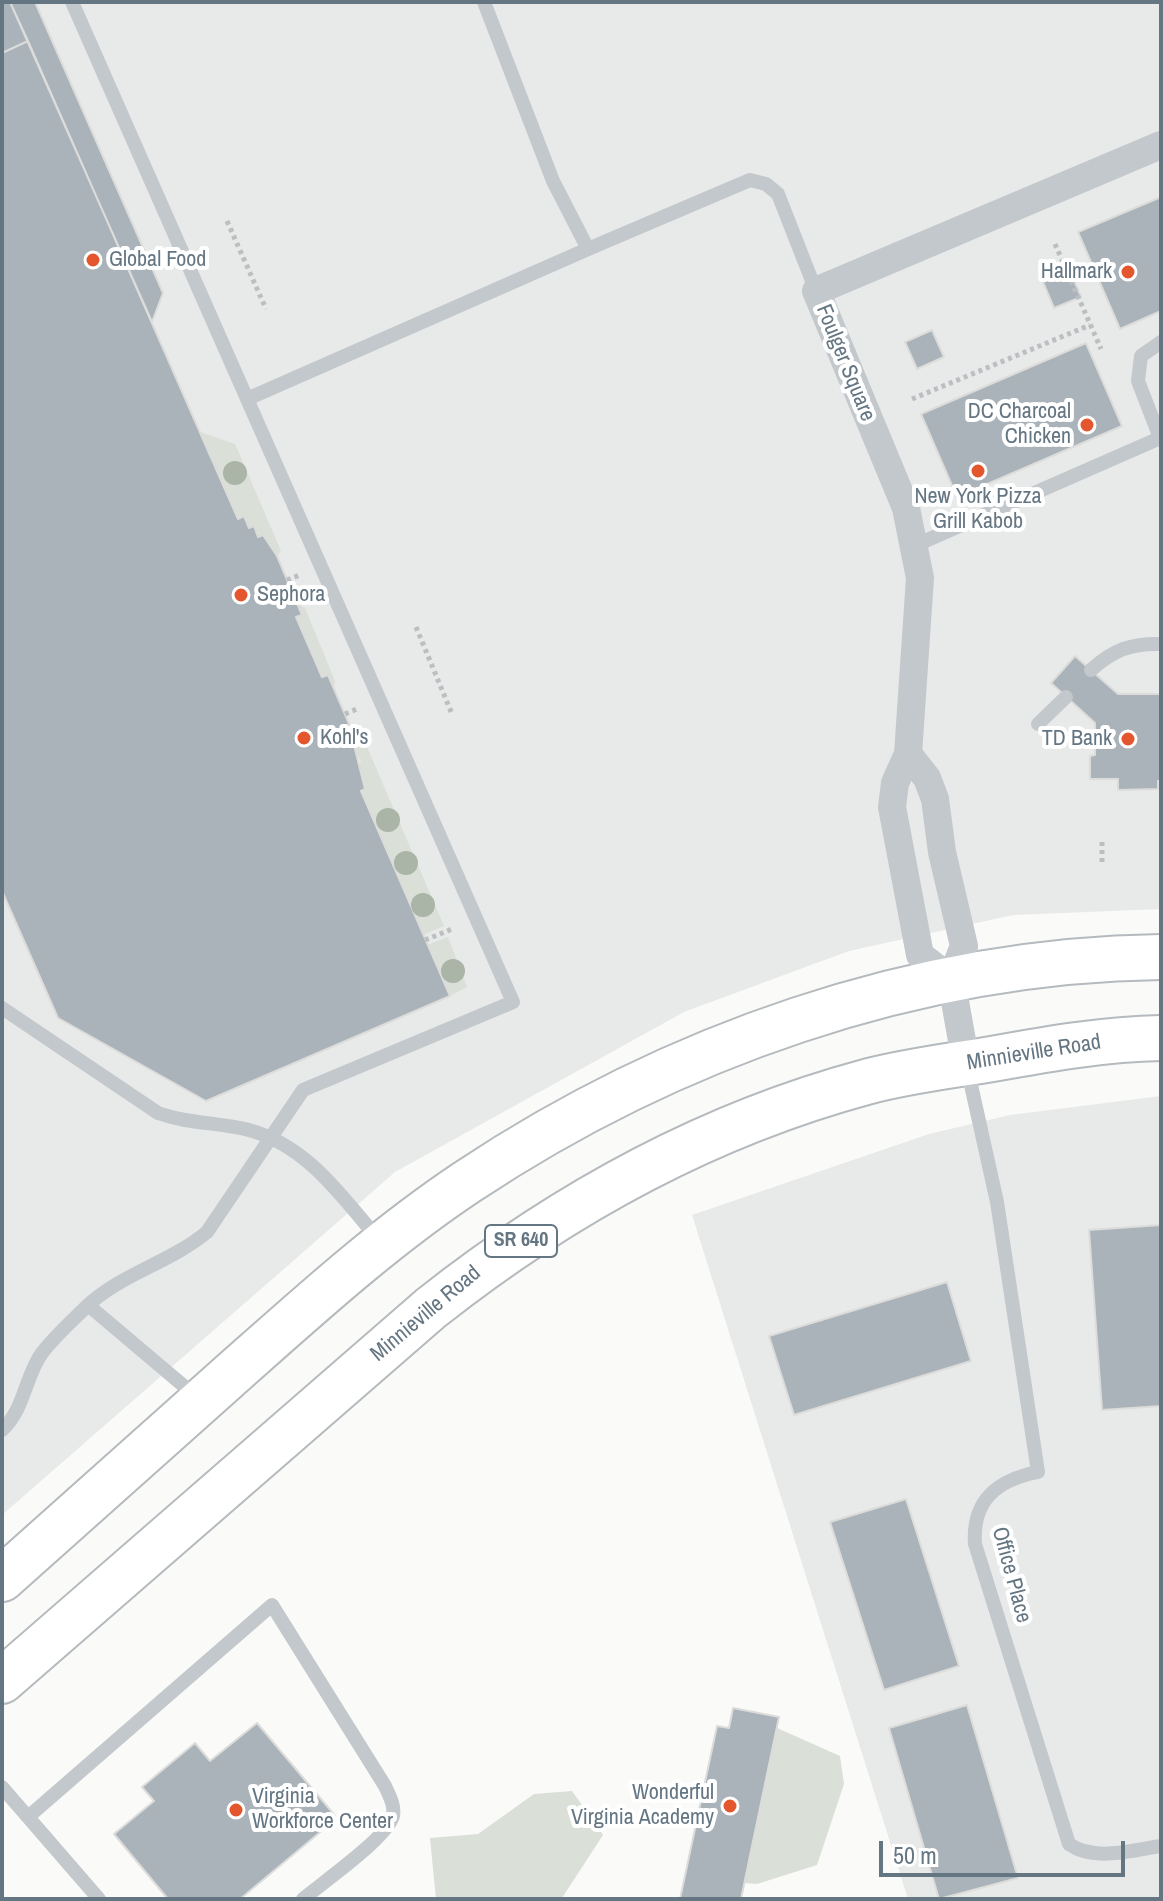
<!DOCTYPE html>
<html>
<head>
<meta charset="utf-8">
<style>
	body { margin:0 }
	#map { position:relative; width:1163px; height:1901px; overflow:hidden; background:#fafaf8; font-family:"Archivo Narrow",sans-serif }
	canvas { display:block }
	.frame { position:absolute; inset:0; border:4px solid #657683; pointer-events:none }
	.scale { position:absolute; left:879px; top:1841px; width:246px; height:36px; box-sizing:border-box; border:4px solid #657683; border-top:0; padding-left:10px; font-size:24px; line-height:28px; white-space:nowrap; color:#657683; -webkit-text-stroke:6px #fff; paint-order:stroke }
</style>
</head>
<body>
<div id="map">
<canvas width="1163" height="1901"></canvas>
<div class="frame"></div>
<div class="scale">50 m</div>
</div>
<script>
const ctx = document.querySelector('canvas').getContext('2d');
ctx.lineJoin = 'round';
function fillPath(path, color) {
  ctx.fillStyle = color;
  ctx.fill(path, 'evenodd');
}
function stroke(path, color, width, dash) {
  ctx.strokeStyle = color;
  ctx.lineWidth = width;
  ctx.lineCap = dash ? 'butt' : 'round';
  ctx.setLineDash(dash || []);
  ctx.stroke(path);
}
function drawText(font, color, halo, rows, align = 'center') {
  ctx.font = font + ' "Archivo Narrow",sans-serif';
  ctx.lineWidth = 8;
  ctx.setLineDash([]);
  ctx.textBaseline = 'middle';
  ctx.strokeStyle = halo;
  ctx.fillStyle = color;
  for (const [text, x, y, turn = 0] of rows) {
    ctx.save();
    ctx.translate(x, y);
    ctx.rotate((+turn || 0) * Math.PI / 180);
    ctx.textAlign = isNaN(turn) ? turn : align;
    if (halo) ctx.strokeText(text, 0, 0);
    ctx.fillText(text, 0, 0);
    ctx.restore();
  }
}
fillPath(new Path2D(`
	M2,2h1159v907l-148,6 -164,36 -165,61 -289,160 -393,343z
	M1161,1096v803h-253l-216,-684 237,-81 81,-19z`), '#e8e9e9');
fillPath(new Path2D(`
	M200,432l35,12 46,107 -4,5 -14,-21 -5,2 -4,-11 -5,2 -5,-12 -6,3z
	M297,604l8,4 30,73 -1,7 -6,-13 -6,2 -26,-60 6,-3z
	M354,735l10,5 80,186 -21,9 -62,-144 4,-2 -6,-12 3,-2 -4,-11 3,-2 -6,-13 4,-2z
	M448,937l19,50 -17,9 -23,-51z
	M777,1728l63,28 4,28 -27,81 -60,19 -13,-1z
	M572,1791l31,44 -41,63 -126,1 -6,-61 48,-4 56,-40z`), '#dadfd7');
const building = new Path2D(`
	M2,2h8l18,39 -26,12z
	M10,2h25l128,291 -11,29z
	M28,41l210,478 6,-3 5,12 5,-2 4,11 5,-2 14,21 25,59 -6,2 26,60 6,-2 31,72 -4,2 10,40 -4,2 89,205 -244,105 -148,-83 -56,-127v-838z
	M1161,197v114l-41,18 -42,-97z
	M1070,271l11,26 -27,11 -11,-26z
	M932,330l12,27 -27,12 -12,-27z
	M1086,343l36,83 -165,71 -36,-83z
	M1075,656l43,38h43v87h-3v8l-40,1v-11h-28v-23l5,-1v-32l-44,-40z
	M1161,1225v181l-59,4 -13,-180z
	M947,1282l24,79 -177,54 -25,-79z
	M906,1499l53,167 -75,24 -54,-168z
	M967,1705l51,173 -79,21 -50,-171z
	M733,1708l46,9 -38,182h-61l37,-173 12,2z
	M257,1723l80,95 -97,81h-72l-54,-65 40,-33 -12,-14 53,-44 15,18z`);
fillPath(building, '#aab3b9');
stroke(building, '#dcdcda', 2);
const primary = new Path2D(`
	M2,1579c74,-66 149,-133 223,-199 78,-69 155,-140 242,-198 203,-135 448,-222 694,-225
	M2,1681l429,-373c129,-102 276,-183 435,-226 41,-11 84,-16 126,-23 56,-10 112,-20 169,-21`);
stroke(primary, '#b5babe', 48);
stroke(new Path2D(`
	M227,221l39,88
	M1055,244l46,105
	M912,399l178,-74
	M287,580l13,-5
	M416,627l36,87
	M345,714l12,-5
	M1102,862v-23
	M425,940l27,-11`), '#bbbfc2', 5, [4, 4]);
stroke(new Path2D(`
	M484,2l69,179 35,68 162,-69 16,4 12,10 38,97
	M247,399l341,-150
	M916,545l244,-107 -22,-57 3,-25 20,-14
	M1091,670c22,-20 40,-27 70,-26
	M1038,724l28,-27
	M2,1008l156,105c30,11 60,9 91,17 59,16 93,67 130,110
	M967,1067l30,135 41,270c-41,8 -66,28 -63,72l94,300c25,18 63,6 92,2
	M88,1305l110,93
	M2,1430c23,-21 23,-54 40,-77 12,-16 29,-31 43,-45 35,-34 85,-45 122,-76l96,-142 210,-88 -441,-1000
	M2,1787l97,112
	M28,1817l244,-212 113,181c4,9 10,19 8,30 -6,22 -71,67 -90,83`), '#c3c8cc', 14);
stroke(new Path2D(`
	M908,754l19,24 8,21 7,53 22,94 -13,33 15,84
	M951,979l-31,-24 -28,-148 3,-24 13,-29 12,-176 -14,-70 -90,-217 345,-146`), '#c3c8cc', 28);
stroke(primary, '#fff', 44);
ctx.fillStyle = '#aab4a7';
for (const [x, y] of [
	[235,473],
	[388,820],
	[406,863],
	[423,905],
	[453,971]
]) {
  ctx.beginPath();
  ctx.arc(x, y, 12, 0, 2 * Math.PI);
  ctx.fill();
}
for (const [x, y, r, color] of [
	[93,260,8,"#e4572e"],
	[1128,272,8,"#e4572e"],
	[1087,425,8,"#e4572e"],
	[978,471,8,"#e4572e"],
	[241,595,8,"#e4572e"],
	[304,738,8,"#e4572e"],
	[1128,739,8,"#e4572e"],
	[730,1806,8,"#e4572e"],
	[236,1810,8,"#e4572e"]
]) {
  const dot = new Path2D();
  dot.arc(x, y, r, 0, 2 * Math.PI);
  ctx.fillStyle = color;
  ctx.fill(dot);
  stroke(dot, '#fff', 3);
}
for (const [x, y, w] of [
	[521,1241,72]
]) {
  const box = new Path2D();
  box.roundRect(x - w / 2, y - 16, w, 32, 6);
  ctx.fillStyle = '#fff';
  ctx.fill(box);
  stroke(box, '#657683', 2);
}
drawText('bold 20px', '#657683', null, [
	["SR 640",521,1241]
]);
drawText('22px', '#657683', '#fff', [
	["Global Food",109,260],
	["Hallmark",1112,272,"right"],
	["DC Charcoal",1071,412,"right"],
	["Chicken",1071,437,"right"],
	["New York Pizza",978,497,"center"],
	["Grill Kabob",978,522,"center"],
	["Sephora",257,595],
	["Kohl's",320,738],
	["TD Bank",1112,739,"right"],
	["Wonderful",714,1793,"right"],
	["Virginia Academy",714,1818,"right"],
	["Virginia",252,1797],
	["Workforce Center",252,1822]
], 'left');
drawText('22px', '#657683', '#fff', [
	["Foulger Square",845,363,68],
	["Minnieville Road",1034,1053,-9],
	["Minnieville Road",426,1314,-40],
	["Office Place",1011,1575,75]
]);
</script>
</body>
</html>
